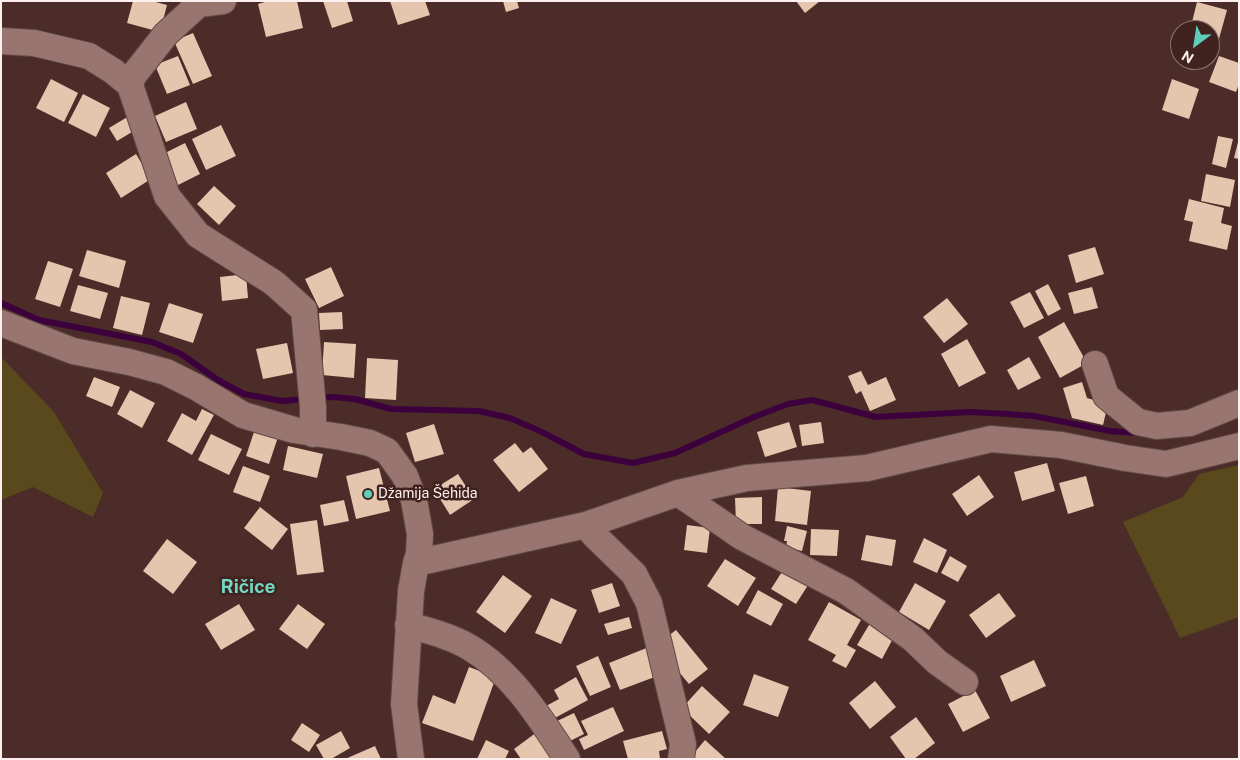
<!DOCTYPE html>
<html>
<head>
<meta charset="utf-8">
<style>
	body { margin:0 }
	#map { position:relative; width:1240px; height:760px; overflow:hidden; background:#4b2c28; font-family:"Public Sans",sans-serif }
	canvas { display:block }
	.frame { position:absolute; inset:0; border:2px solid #fdf0ee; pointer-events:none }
	.north { position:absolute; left:1170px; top:20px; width:50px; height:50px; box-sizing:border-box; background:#40221e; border:1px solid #8c7471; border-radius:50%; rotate:211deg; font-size:14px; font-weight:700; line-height:20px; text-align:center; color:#fdf0ee }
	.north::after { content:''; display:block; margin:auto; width:18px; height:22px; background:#5cceba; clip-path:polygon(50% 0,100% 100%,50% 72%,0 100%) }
</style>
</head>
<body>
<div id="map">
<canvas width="1240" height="760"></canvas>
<div class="frame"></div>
<div class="north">N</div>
</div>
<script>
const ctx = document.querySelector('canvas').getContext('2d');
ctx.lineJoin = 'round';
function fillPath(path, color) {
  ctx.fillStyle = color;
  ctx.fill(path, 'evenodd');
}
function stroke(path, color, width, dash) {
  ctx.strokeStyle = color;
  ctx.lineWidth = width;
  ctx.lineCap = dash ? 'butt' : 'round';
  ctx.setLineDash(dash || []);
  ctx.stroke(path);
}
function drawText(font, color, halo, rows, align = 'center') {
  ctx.font = font + ' "Public Sans",sans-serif';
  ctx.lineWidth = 5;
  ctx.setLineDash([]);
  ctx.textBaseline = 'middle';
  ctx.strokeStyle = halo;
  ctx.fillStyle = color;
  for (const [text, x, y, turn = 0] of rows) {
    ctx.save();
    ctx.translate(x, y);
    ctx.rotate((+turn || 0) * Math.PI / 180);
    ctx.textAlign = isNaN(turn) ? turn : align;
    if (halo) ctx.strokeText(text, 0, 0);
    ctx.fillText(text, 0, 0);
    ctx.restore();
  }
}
fillPath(new Path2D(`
	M1,357l53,55 49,81 -10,24 -60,-30 -32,13z
	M1239,465v152l-59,21 -57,-116 60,-25 16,-23z`), '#59491c');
stroke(new Path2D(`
	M1,303l38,17 113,22 29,12 37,26 26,14 38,7 25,-2
	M317,398l16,-1 22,2 36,10 88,2 31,7 32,14 42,22 49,9 42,-10 79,-36 34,-13 24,-4 64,17 94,-5 38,2 26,2 76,15 27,2`), '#3c003d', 6);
fillPath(new Path2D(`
	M133,1h19l15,4 -7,27 -33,-9z
	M268,1h29l6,27 -37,9 -8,-33z
	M323,1h24l6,20 -21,7z
	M390,1h35l5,14 -32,10z
	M503,1h14l2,7 -13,4z
	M796,1h24l-15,12z
	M1197,2l30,8 -10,36 -7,-2v-14h-20z
	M193,33l19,43 -19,8 -19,-43z
	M178,56l12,29 -23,9 -12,-29z
	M1219,56l20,7v21l-3,8 -27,-10z
	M51,79l27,14 -14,29 -28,-14z
	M1172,79l27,10 -10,30 -27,-9z
	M83,94l27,14 -14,29 -28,-14z
	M186,102l11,27 -31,13 -11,-26z
	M129,116l8,13 -20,12 -8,-13z
	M221,125l15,31 -30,14 -14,-31z
	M1218,136l15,3 -7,29 -14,-4z
	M1238,142h1v17l-5,-1z
	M185,143l15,31 -24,12 -15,-31z
	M136,154l15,25 -30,19 -15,-25z
	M1206,174l29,6 -5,27 -29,-6z
	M214,186l22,20 -17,19 -22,-21z
	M1189,199l35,9 -3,15 11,3 -5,24 -38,-9 4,-19 -9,-2z
	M1095,247l9,27 -28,9 -8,-28z
	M87,250l39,11 -7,27 -40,-12z
	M48,261l25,8 -13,38 -25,-8z
	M331,267l13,29 -25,12 -14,-29z
	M246,274l2,24 -26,3 -2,-24z
	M1048,284l13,25 -13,7 -13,-25z
	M78,285l30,8 -8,26 -30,-8z
	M1092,287l6,21 -24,6 -6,-21z
	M1030,292l14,26 -20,10 -14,-26z
	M121,296l29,7 -8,32 -29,-7z
	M947,298l21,26 -24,19 -21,-26z
	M169,303l34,11 -10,29 -34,-11z
	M342,312l1,17 -23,1 -1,-17z
	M1064,322l23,41 -27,15 -22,-41z
	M967,339l19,34 -27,14 -18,-33z
	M324,342l32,2 -2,34 -32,-3z
	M287,343l6,30 -30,6 -7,-30z
	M1029,357l12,21 -23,12 -11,-20z
	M367,358l31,2 -2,40 -31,-2z
	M861,371l7,14 18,-8 10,23 -26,11 -9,-20 -5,3 -8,-18z
	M94,377l26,10 -8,20 -26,-11z
	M1082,382l5,16 21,6 -5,21 -31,-7 -9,-30z
	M130,390l25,13 -13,25 -25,-14z
	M202,409l12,6 -22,40 -25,-14 15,-28 14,8z
	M789,422l8,25 -32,10 -8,-25z
	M821,422l3,21 -22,3 -3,-21z
	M434,424l10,30 -29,8 -9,-29z
	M255,429l23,8 -9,27 -23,-8z
	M211,434l31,15 -13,26 -31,-15z
	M515,443l8,10 8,-6 17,22 -29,23 -26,-32z
	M288,446l35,8 -6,24 -34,-8z
	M1047,463l8,28 -33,10 -8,-29z
	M243,466l27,10 -10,26 -27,-10z
	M379,468l11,43 -34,8 -10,-43z
	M458,474l16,25 -24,16 -16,-26z
	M979,475l15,22 -27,19 -15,-22z
	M1086,476l8,30 -26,8 -9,-31z
	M778,487l33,4 -4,34 -32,-4z
	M762,497v27h-26l-1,-26z
	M344,500l5,21 -25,5 -4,-21z
	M260,507l28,22 -16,21 -28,-22z
	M317,520l7,52 -27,3 -7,-51z
	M687,525l23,3 -3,25 -23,-3z
	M787,526l20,5 -5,20 -16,-4 1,-6h-3z
	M811,529l28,1 -2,26 -27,-1z
	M866,535l30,5 -4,26 -31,-6z
	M924,538l23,12 -10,23 -24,-11z
	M167,539l30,23 -24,32 -30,-23z
	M950,556l17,10 -9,16 -17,-9z
	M725,559l31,19 -18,28 -31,-20z
	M785,567l25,15 -14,22 -25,-15z
	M503,575l29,21 -27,37 -29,-21z
	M612,583l8,23 -21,7 -8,-23z
	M915,583l31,18 -17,29 -30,-18z
	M758,590l25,14 -12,22 -25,-13z
	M999,593l17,23 -30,22 -17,-23z
	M551,598l26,12 -16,34 -26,-11z
	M829,602l32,18 -14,25 9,5 -10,18 -14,-7 4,-6 -28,-15z
	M239,604l16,26 -34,20 -16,-26z
	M298,604l27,20 -18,25 -28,-20z
	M629,617l3,11 -24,7 -4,-11z
	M872,620l24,13 -14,26 -25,-14z
	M676,630l32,39 -19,15 -22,-26 -4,-18z
	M649,647l11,28 -40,15 -11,-27z
	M598,656l13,31 -21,9 -14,-30z
	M1034,660l12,26 -35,16 -11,-26z
	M469,667l27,10 -23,64 -51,-18 11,-28 22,9z
	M754,674l35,13 -11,30 -35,-12z
	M576,677l12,23 -35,19 -7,-13 13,-7 -5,-9z
	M875,681l21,26 -26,22 -21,-26z
	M702,686l28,26 -21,22 -27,-26z
	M975,690l15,28 -27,14 -15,-28z
	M613,707l11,24 -40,19 -5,-11 9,-4 -7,-14z
	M574,713l10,21 -18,9 -11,-21z
	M916,717l19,26 -21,16h-8l-16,-22z
	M302,723l18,12 -11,17 -18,-12z
	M341,731l9,17 -19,11h-7l-8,-14z
	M662,731l5,18 -8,2 1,8h-32l-5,-18z
	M537,732l20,27h-36l-7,-10z
	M486,740l23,11 -4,8h-28z
	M705,740l21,19h-37z
	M375,746l6,13h-36z`), '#e4c5ae');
const minor = new Path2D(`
	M1,41l33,2 55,13 24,15 17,14 37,111 31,39 76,48 30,27 9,97v27
	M130,85l3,-9 33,-42 33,-30 24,-3
	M1,323l72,28 56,11 37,10 30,15 47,28 51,15 47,7 29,6 17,8 18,25 9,24 6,34 -1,20 -3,9
	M1095,364l11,32 32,26 19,4 33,-3 49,-20
	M678,493l64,44 104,54 67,48 24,23 28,20
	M586,525l8,10 40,39 15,29 34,141 -2,15
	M408,625c21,6 42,11 61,22 44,26 71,71 98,112
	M411,759l-7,-55 7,-113 5,-28 170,-38 92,-32 69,-15 120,-10 124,-29 70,6 64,13 41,6 73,-18`);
stroke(minor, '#614945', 28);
stroke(minor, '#99756f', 26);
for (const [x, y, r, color] of [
	[368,494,5,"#5cceba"]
]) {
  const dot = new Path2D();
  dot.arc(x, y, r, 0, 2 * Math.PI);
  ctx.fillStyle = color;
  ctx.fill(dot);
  stroke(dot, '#40221e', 2);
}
drawText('14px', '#fdf0ee', '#40221e', [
	["Džamija Šehida",378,494]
], 'left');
drawText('bold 19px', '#72d8c4', '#40221e', [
	["Ričice",248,587]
]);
</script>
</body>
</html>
